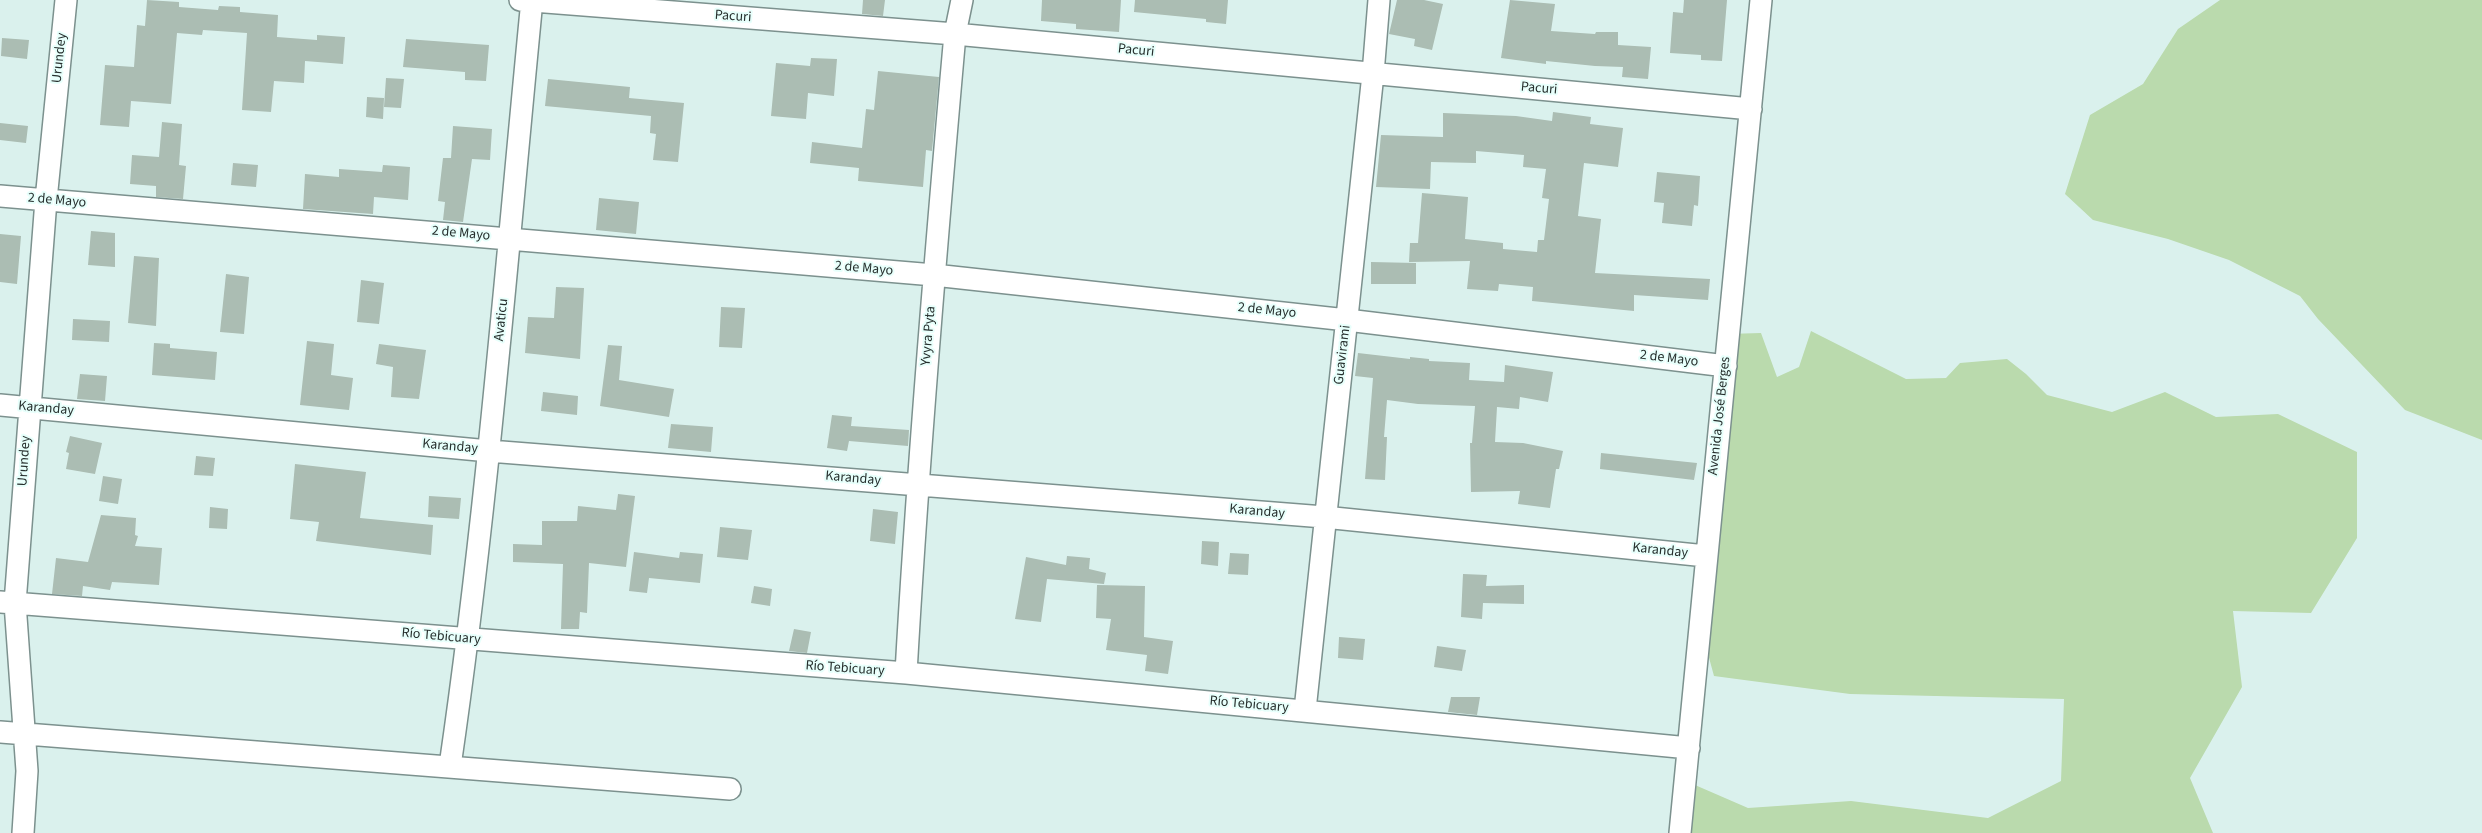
<!DOCTYPE html>
<html>
<head>
<meta charset="utf-8">
<style>
	body { margin:0 }
	canvas { display:block; background:#daf1ed }
</style>
</head>
<body>
<canvas width="2482" height="833"></canvas>
<script>
const ctx = document.querySelector('canvas').getContext('2d');
ctx.lineJoin = 'round';
function fillPath(path, color) {
  ctx.fillStyle = color;
  ctx.fill(path, 'evenodd');
}
function stroke(path, color, width, dash) {
  ctx.strokeStyle = color;
  ctx.lineWidth = width;
  ctx.lineCap = dash ? 'butt' : 'round';
  ctx.setLineDash(dash || []);
  ctx.stroke(path);
}
function drawText(font, color, halo, rows, align = 'center') {
  ctx.font = font + ' "Source Sans 3",sans-serif';
  ctx.lineWidth = 4;
  ctx.setLineDash([]);
  ctx.textBaseline = 'middle';
  ctx.strokeStyle = halo;
  ctx.fillStyle = color;
  for (const [text, x, y, turn = 0] of rows) {
    ctx.save();
    ctx.translate(x, y);
    ctx.rotate((+turn || 0) * Math.PI / 180);
    ctx.textAlign = isNaN(turn) ? turn : align;
    if (halo) ctx.strokeText(text, 0, 0);
    ctx.fillText(text, 0, 0);
    ctx.restore();
  }
}
fillPath(new Path2D(`
	M2220,0h262v440l-77,-30 -87,-91 -18,-23 -71,-36 -61,-21 -75,-19 -28,-26 25,-79 53,-31 35,-55z
	M1811,331l95,48 40,-1 14,-15 47,-4 19,15 21,21 65,17 53,-20 51,25 62,-3 79,38v86l-46,75 -78,-2 9,76 -52,91 23,55h-523l5,-48 53,23 103,-7 137,17 73,-37 3,-82 -214,-5 -136,-18 -6,-22 19,-320 34,-1 16,44 22,-10z`), '#badaad');
fillPath(new Path2D(`
	M147,0l32,2v5l39,3 1,-4 21,1v5l38,3 -1,22 40,3v-5l28,2 -2,27 -38,-3 -1,22 -30,-2 -3,31 -29,-2 5,-77 -44,-3 -1,5 -25,-2 -6,71 -40,-3 -2,26 -29,-2 5,-60 29,2 3,-42 8,1z
	M863,0h22l-2,16 -21,-2z
	M1042,0h79l-2,32 -43,-3v-5l-35,-3z
	M1135,0h93l-2,24 -20,-2v-3l-72,-7z
	M1397,0h27l19,4 -11,46 -18,-4 1,-7 -26,-5z
	M1510,0l45,4 -4,27 44,3 1,-2h22v13l33,2 -3,32 -26,-2 1,-10 -28,-1 -49,-5v3l-45,-6z
	M1684,0h43l-5,61 -21,-1v-5l-31,-2 3,-41 10,1z
	M2,38l27,2 -2,19 -26,-3z
	M406,39l83,6 -3,36 -21,-1v-8l-62,-5z
	M811,58l26,1 -3,37 -26,-3 -2,26 -35,-3 5,-53 34,3z
	M878,71l61,6 -7,74 -6,-1 -3,37 -65,-6 1,-13 -49,-5 2,-21 50,6 4,-39 8,1z
	M386,78l18,1 -3,29 -17,-1z
	M548,79l82,8 -1,11 55,5 -6,59 -25,-2 3,-26 -6,-1 1,-17 -106,-10z
	M367,97l17,1 -1,21 -17,-2z
	M1553,112l38,5 -1,7 33,4 -5,39 -34,-4 -6,53 23,3 -6,54 115,6 -2,21 -74,-5v16l-102,-10 1,-14 -34,-3 -1,7 -31,-2 3,-28 -61,1 1,-19h8l4,-50 46,4 -3,42 38,4v6l34,3 1,-12h6l5,-41 -7,-1 4,-29 -23,-2 1,-12 -48,-4v12l-45,-1 -1,27 -54,-2 5,-52 62,2v-24l73,3 36,5z
	M162,122l20,2 -3,41 7,1 -3,33 -27,-2v-11l-26,-2 2,-29 27,2z
	M0,123l28,3 -2,17 -26,-3z
	M453,126l39,3 -2,31 -18,-1 -9,63 -20,-2 2,-18 -7,-1 5,-43h8z
	M233,163l25,2 -2,22 -25,-2z
	M383,165l27,2 -2,33 -34,-3 -1,17 -70,-5 2,-35 34,3v-8l43,3z
	M1657,172l43,4 -2,30 -4,-1 -2,21 -30,-3 2,-20 -10,-1z
	M599,198l40,4 -3,32 -40,-4z
	M91,231l24,2v34l-27,-2z
	M0,234l21,2 -4,48 -17,-2z
	M134,256l25,2 -3,68 -28,-3z
	M1371,262l45,1v21h-45z
	M226,274l23,3 -5,57 -24,-2z
	M361,280l23,3 -5,41 -22,-2z
	M556,287l28,1 -4,71 -55,-6 3,-36 26,1z
	M721,307l24,1 -3,40 -23,-1z
	M73,319l37,2 -1,21 -37,-2z
	M307,341l27,3 -3,31 22,3 -4,32 -49,-5z
	M154,343l16,1v4l47,4 -2,28 -63,-5z
	M379,344l47,6 -7,49 -28,-2 2,-30 -17,-3z
	M608,345l14,1 -3,34 55,9 -5,28 -69,-11z
	M1358,353l52,6v-2l19,2v2l41,2 -1,17 35,2 1,-17 48,7 -5,30 -28,-5 -1,12 -22,-2 -2,35 28,1 40,8 -4,18h-3l-6,39 -32,-4 2,-13 -49,1 -1,-49h2l3,-37 -57,-2 -31,-4 -3,37h3l-2,43 -20,-1 8,-101 -18,-2z
	M80,374l27,2 -2,25 -28,-2z
	M543,392l35,4 -1,19 -36,-4z
	M832,415l20,2 -1,9 58,4 -1,16 -59,-5 -2,10 -20,-3z
	M671,424l42,3 -2,25 -43,-4z
	M70,436l32,7 -7,31 -29,-5 3,-16 -3,-1z
	M1601,453l96,10 -3,17 -94,-11z
	M196,456l19,2 -2,18 -19,-1z
	M295,464l71,8 -6,46 73,7 -2,30 -115,-14 3,-19 -29,-3z
	M103,476l19,3 -4,25 -19,-3z
	M618,494l17,2 -9,71 -37,-4 -2,50 -7,-1 -1,17h-18l2,-65 -50,-2v-18l29,1v-24h35l1,-15 38,4z
	M429,496l32,2 -2,21 -31,-2z
	M210,507l18,2 -1,20 -18,-1z
	M873,509l25,3 -3,32 -25,-3z
	M101,515l35,3 -1,17 3,1 -3,10 27,2 -3,37 -47,-3 -2,8 -27,-4 -1,10 -30,-2 4,-36 32,4z
	M720,527l32,3 -4,30 -31,-3z
	M1202,541l17,1 -1,24 -17,-2z
	M634,552l45,6 1,-6 23,2 -3,29 -51,-5 -2,15 -18,-2z
	M1230,553l19,1 -1,21 -20,-1z
	M1067,556l23,2 -1,11 17,4 -2,11 -57,-5 -6,43 -26,-3 11,-62 40,8z
	M1463,574l24,1 -1,11 38,-1v19l-41,-1 -1,16 -21,-2z
	M1097,585l48,1 -1,51 29,4 -5,33 -23,-3 2,-16 -41,-5 5,-31 -15,-1z
	M754,586l18,3 -2,17 -19,-3z
	M794,629l17,3 -4,21 -18,-2z
	M1339,637l26,2 -2,21 -25,-2z
	M1437,646l29,4 -4,21 -28,-4z
	M1451,697h29l-3,18 -29,-3z`), '#abbdb3');
const street = new Path2D(`
	M520,0l435,34 796,75
	M0,196l934,79 413,45 379,46
	M0,405l489,46 835,66 382,39
	M0,602l906,71 783,75
	M906,673c12,-213 30,-426 49,-639l7,-34
	M1305,710l68,-636 6,-74
	M0,732l730,57
	M450,766c37,-254 57,-510 82,-766
	M23,833l4,-62 -12,-168 31,-403 20,-200
	M1680,833l81,-833`);
stroke(street, '#7c918e', 24);
stroke(street, '#fff', 21);
drawText('14px', '#262f2d', '#e7fffb', [
	["Pacuri",733,17,4],
	["Pacuri",1136,51,6],
	["Urundey",60,58,-84],
	["Pacuri",1539,89,5],
	["2 de Mayo",57,201,5],
	["2 de Mayo",461,234,5],
	["2 de Mayo",864,269,5],
	["2 de Mayo",1267,311,6],
	["Avaticu",502,320,-84],
	["Yvyra Pyta",929,336,-85],
	["Guavirami",1343,355,-83],
	["2 de Mayo",1669,359,7],
	["Karanday",46,409,5],
	["Avenida José Berges",1720,416,-84],
	["Karanday",450,447,5],
	["Urundey",25,461,-86],
	["Karanday",853,479,5],
	["Karanday",1257,512,5],
	["Karanday",1660,551,6],
	["Río Tebicuary",441,637,5],
	["Río Tebicuary",845,669,4],
	["Río Tebicuary",1249,705,5]
]);
</script>
</body>
</html>
